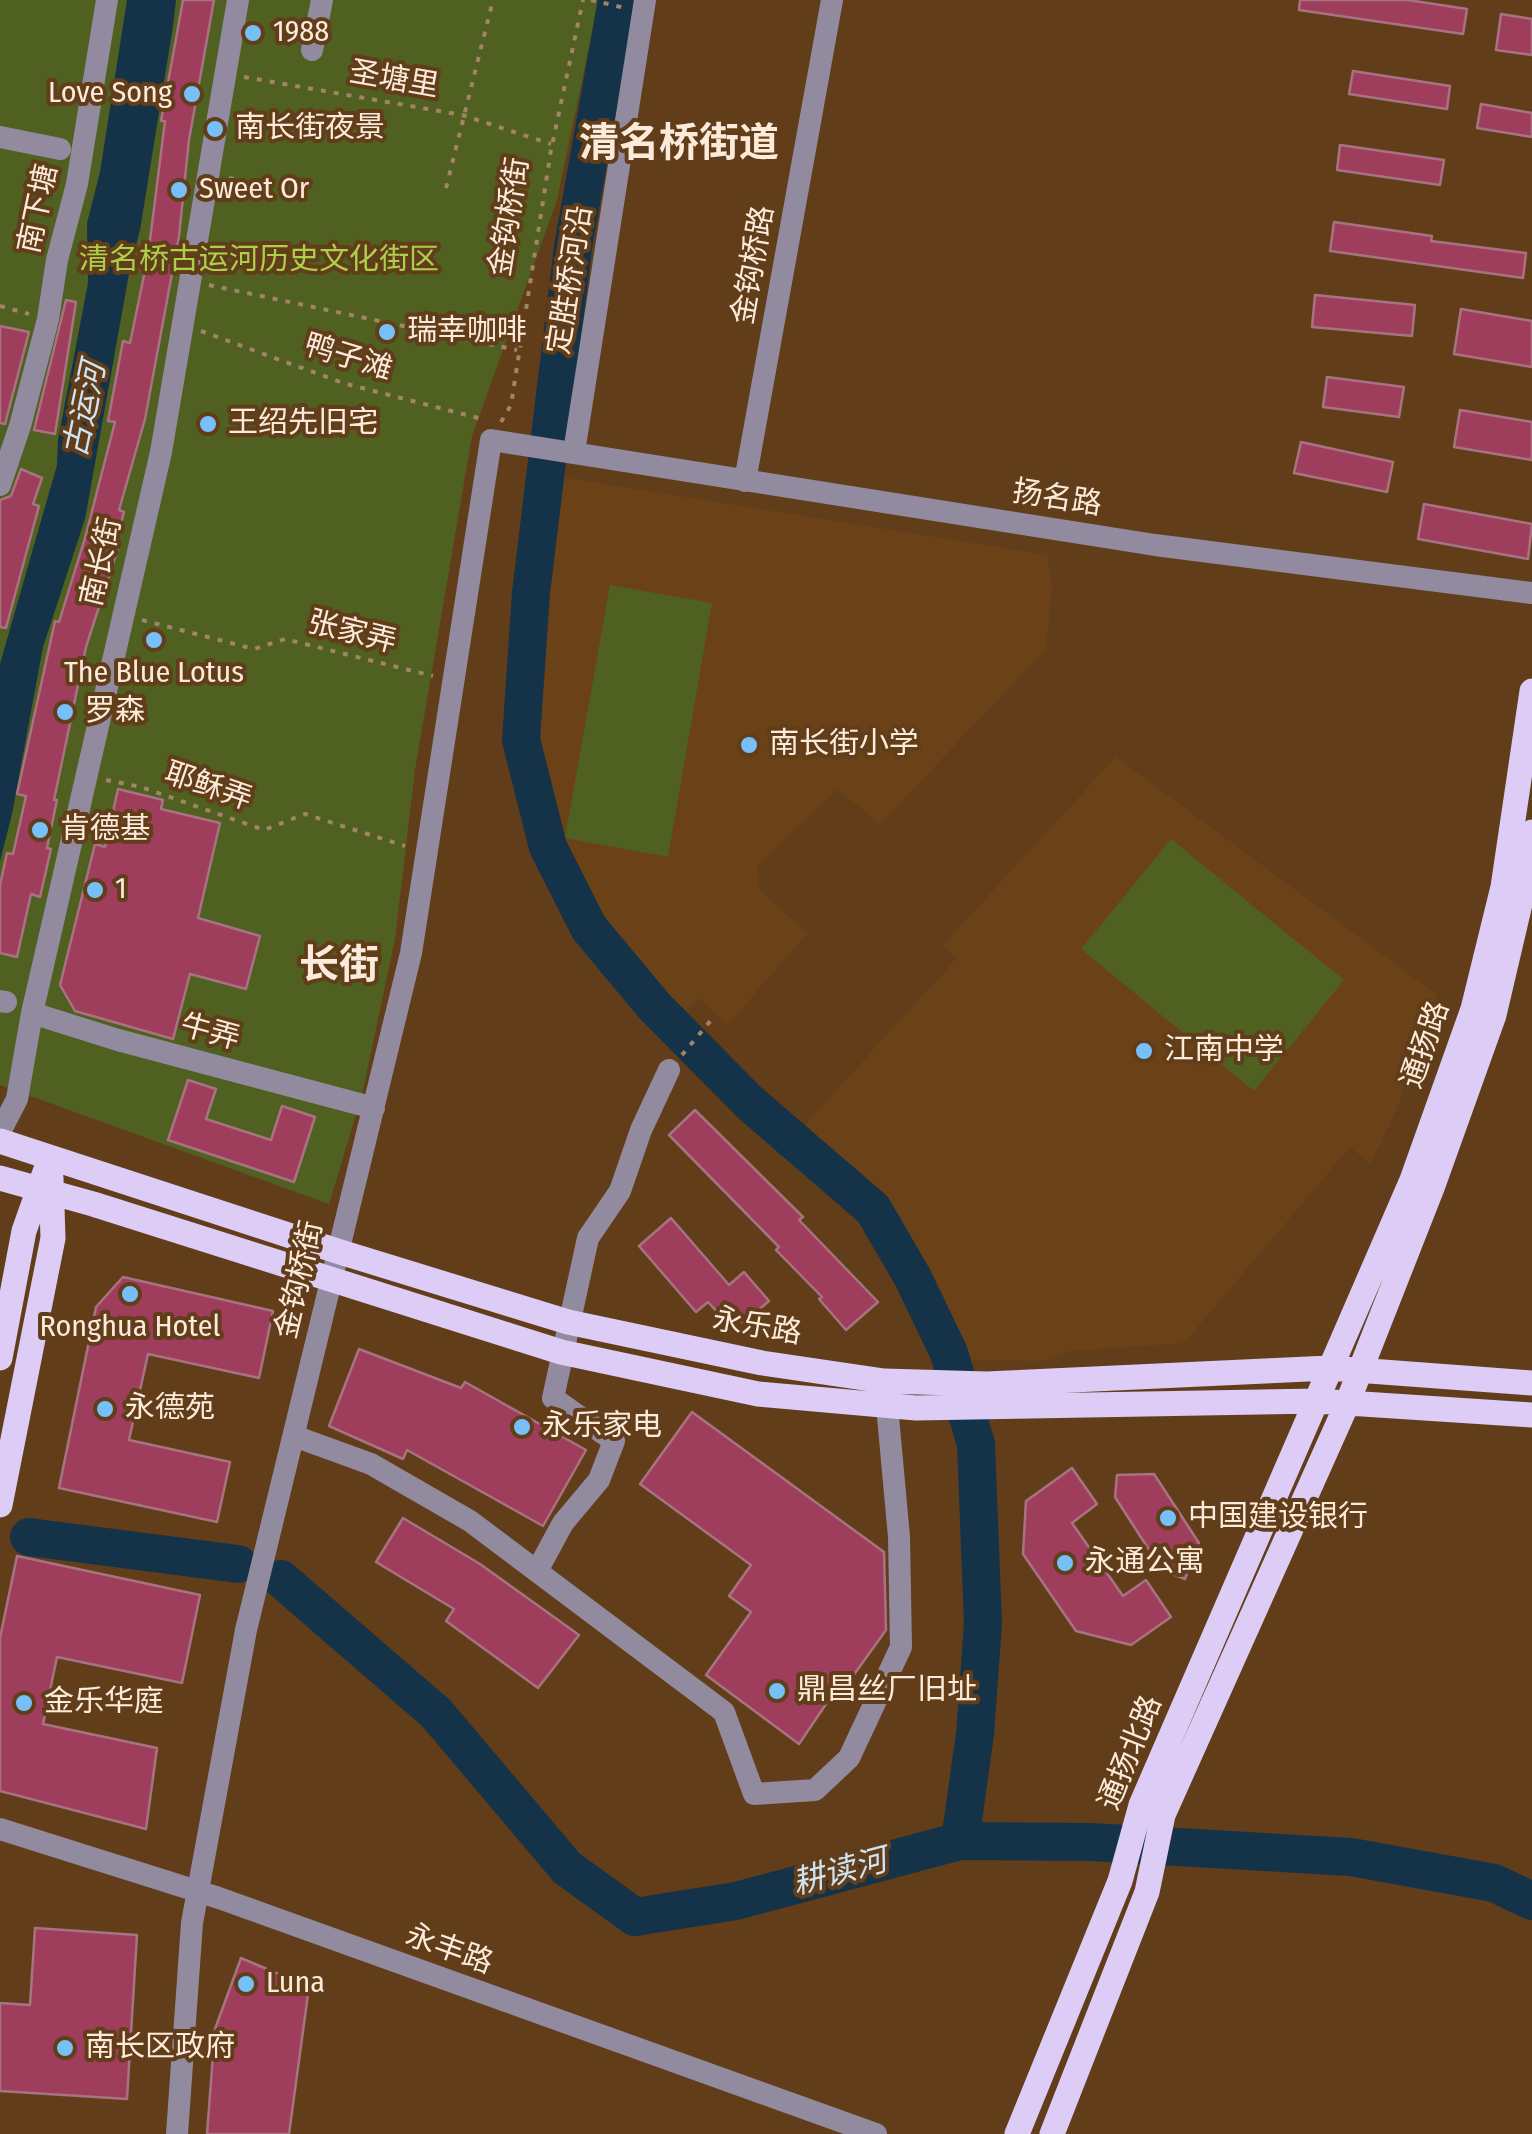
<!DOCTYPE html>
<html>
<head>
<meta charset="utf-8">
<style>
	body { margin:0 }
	canvas { display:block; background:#613d1a }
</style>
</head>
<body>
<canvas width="1532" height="2134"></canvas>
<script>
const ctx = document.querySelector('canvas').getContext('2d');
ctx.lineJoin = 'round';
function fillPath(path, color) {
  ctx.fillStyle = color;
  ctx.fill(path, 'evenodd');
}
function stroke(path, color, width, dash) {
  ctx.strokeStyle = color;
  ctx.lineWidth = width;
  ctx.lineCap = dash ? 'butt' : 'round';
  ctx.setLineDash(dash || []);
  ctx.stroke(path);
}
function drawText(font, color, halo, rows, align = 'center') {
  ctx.font = font + ' "Fira Sans Condensed","Noto Sans SC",sans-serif';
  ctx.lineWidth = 8;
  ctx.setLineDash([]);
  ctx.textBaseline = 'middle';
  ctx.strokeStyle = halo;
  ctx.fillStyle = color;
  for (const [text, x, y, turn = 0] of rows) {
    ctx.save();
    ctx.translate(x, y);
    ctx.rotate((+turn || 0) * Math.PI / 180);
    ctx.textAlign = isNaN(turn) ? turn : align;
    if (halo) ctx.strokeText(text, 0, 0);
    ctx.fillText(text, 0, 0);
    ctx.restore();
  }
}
fillPath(new Path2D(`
	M560,477l487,78 5,32 -6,62 -166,175 -43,-35 -80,77 2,24 48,43 -79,92 -29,-27 -19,18 -33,-37 -35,-49 -41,-71 -34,-136z
	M1116,757l321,238 -40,113 -27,56 -20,-17 -166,196 -115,8 -26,10 -91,-1 -19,-66 -44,-73 -86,-94 154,-169 -14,-13z`), '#6b4218');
fillPath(new Path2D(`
	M0,0h599l-42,200 -85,236 -57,334 -20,169 -33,156 -33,109 -329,-119z
	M610,585l102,18 -44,254 -103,-19z
	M1171,839l173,141 -90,111 -173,-142z`), '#4f6020');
fillPath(new Path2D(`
	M127,0h49l-3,26 -33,204 -10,38 -45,251 -42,128 -31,167 -12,47v-197l57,-199 1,-25 30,-157 -1,-60 13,-51z`), '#143248');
stroke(new Path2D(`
	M617,0l-44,247 -42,346 -10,147 27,107 41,81 65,78 96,97 123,106 40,69 36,75 27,91 7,179 -8,111 -15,107
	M29,1537l209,27
	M281,1579l155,134 131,155 68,49 101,-16 224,-60 131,1 260,15 143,26 38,18`), '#143248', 38);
const building = new Path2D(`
	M183,0h31l-25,140 -10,96 -34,183 -26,91 5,2 -9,35 3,1 -32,99 -32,153h3l-10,48 4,1 -11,48 -9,-3 -14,63 -17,-4v-68l7,-32 6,1 13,-58 -9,-2 38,-173 4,1 26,-84 30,-116 -7,-1 15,-80 7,2 18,-87 17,-135h-4z
	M1300,0h108l59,9 -4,25 -164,-24z
	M1501,14l31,5v36l-36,-5z
	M1353,71l97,15 -3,23 -98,-15z
	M1481,104l51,9v24l-55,-9z
	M1340,145l104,15 -4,25 -103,-15z
	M1334,222l98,14 -1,5 95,12 -3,25 -193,-27z
	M1315,295l100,10 -3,31 -100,-9z
	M66,300l10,2 -21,132 -21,-4z
	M1461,309l71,12v46l-78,-13z
	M0,326l29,6 -24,92 -5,-1z
	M1327,377l77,10 -5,30 -76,-10z
	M1460,410l72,12v38l-78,-13z
	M1301,442l92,20 -6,30 -93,-19z
	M21,469l21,9 -9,26 6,2 -33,122 -6,-1v-127l11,-4z
	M1424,504l108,20 -4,35 -110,-20z
	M118,789l45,11 -2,9 59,14 -22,95 62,18 -14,53 -56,-15 -17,65 -98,-28 -15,-26 35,-141 10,3z
	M188,1080l28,9 -10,30 65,21 11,-34 33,11 -21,65 -126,-42z
	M695,1110l108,107 -4,3 79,82 -32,28 -27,-31 3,-2 -46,-47 3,-3 -110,-112z
	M671,1218l58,67 15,-13 25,29 -26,22 -9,-10 -15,1 -11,-12 -12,10 -57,-66z
	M123,1277l150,34 -14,67 -111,-24 -19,86 101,22 -13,60 -158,-34 37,-181z
	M359,1349l102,39 4,-6 121,68 -43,76 -136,-76 -4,9 -74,-33z
	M692,1412l192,140 2,78 -38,53 -5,-4 -44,65 -93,-69 45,-63 -22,-16 22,-31 -111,-81z
	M1072,1468l25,36 -25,19 51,73 23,-16 25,37 -40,28 -55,-14 -53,-77 3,-53z
	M1154,1474l45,69 -14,36 -23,-9 -47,-73 2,-22z
	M403,1518l77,46 99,71 -41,53 -92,-67 8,-12 -78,-47z
	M17,1556l183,39 -18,88 -125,-26 -14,67 114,24 -11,81 -146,-38v-153z
	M35,1928l102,7 -10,164 -127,-8v-88l30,2z
	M241,1958l68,29 -20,147h-82l8,-105z`);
fillPath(building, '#9f3d5d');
stroke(building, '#a87380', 2.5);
stroke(new Path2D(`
	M591,0l34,8
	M244,77l218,38 89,29
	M229,178l79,15
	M446,188l47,-188
	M209,285l308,65
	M0,306l29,8
	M201,331l142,52 139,36
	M501,422l10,-17 40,-255 32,-150
	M142,620l112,29 31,-10 148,37
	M106,780l35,7 123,43 41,-16 100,32
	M682,1055l30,-36`), '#a1846a', 4, [5, 8]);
stroke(new Path2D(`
	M312,50l10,-50
	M0,137l60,12
	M574,452l71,-452
	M745,481l87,-481
	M0,485l20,-59 28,-107 9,-59 20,-76 30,-184
	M0,1001l6,1
	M32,1013l86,27 256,68
	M0,1132l17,-33 15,-86 129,-561 77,-452
	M294,1436l77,28 99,57 254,191 30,82 61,-4 34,-32 52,-111 -2,-110 -12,-131
	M537,1571l26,-48 36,-43 15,-39 -61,-43 35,-160 32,-47 21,-61 28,-60
	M0,1829l219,69 657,236
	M177,2134l15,-211 54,-293 165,-677 80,-513 664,105 377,48`), '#928a9f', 22);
stroke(new Path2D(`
	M0,1141l337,110 231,71 194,41 122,18 103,3 342,-16 203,15
	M0,1178l93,26 468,148 197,42 158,14 401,-7 215,14
	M0,1358l24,-127 21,-59
	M0,1505l53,-267 -2,-60
	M1017,2134l103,-253 21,-76 271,-625 61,-171 30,-122 29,-196
	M1052,2134l95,-242 16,-77 184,-411 85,-216 62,-173 29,-124 9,-59`), '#dcccf6', 25);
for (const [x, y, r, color] of [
	[253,33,10,"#77c0f7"],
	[192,94,10,"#77c0f7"],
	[215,129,10,"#77c0f7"],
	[179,190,10,"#77c0f7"],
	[387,332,10,"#77c0f7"],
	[208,424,10,"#77c0f7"],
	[154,640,10,"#77c0f7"],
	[65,712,10,"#77c0f7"],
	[749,745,10,"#77c0f7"],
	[40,830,10,"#77c0f7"],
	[95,890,10,"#77c0f7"],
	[1144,1051,10,"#77c0f7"],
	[130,1294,10,"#77c0f7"],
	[105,1409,10,"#77c0f7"],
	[522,1427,10,"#77c0f7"],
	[1168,1518,10,"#77c0f7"],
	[1065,1563,10,"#77c0f7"],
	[777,1691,10,"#77c0f7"],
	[24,1703,10,"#77c0f7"],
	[246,1984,10,"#77c0f7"],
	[65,2048,10,"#77c0f7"]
]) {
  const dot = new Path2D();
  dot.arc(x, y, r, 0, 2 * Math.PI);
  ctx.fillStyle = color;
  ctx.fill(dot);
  stroke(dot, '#613d1a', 4);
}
drawText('30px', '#fceadb', '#613d1a', [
	["1988",273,33],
	["Love Song",172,94,"right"],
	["南长街夜景",235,129],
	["Sweet Or",199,190],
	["瑞幸咖啡",407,332],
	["王绍先旧宅",228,424],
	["The Blue Lotus",154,674,"center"],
	["罗森",85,712],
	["南长街小学",769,745],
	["肯德基",60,830],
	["1",115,890],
	["江南中学",1164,1051],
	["Ronghua Hotel",130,1328,"center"],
	["永德苑",125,1409],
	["永乐家电",542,1427],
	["中国建设银行",1188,1518],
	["永通公寓",1085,1563],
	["鼎昌丝厂旧址",797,1691],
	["金乐华庭",44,1703],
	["Luna",266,1984],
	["南长区政府",85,2048]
], 'left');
drawText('30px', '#fceadb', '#613d1a', [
	["圣塘里",394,80,10],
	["南下塘",39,209,-78],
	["金钩桥街",510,217,-81],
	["金钩桥路",754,265,-80],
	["定胜桥河沿",571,280,-81],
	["鸭子滩",348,358,17],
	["扬名路",1057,499,9],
	["南长街",102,562,-77],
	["张家弄",352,633,14],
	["耶稣弄",208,787,19],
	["牛弄",210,1033,15],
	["通扬路",1426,1045,-71],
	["金钩桥街",300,1280,-77],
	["永乐路",757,1327,10],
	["通扬北路",1131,1753,-68],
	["永丰路",449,1950,20]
]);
drawText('30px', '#add04b', '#613d1a', [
	["清名桥古运河历史文化街区",259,261]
]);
drawText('italic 32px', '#cee3f4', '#613d1a', [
	["古运河",86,410,-78],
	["耕读河",840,1873,-15]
]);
drawText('bold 40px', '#fceadb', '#613d1a', [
	["清名桥街道",679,145],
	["长街",339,967]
]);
</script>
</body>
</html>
